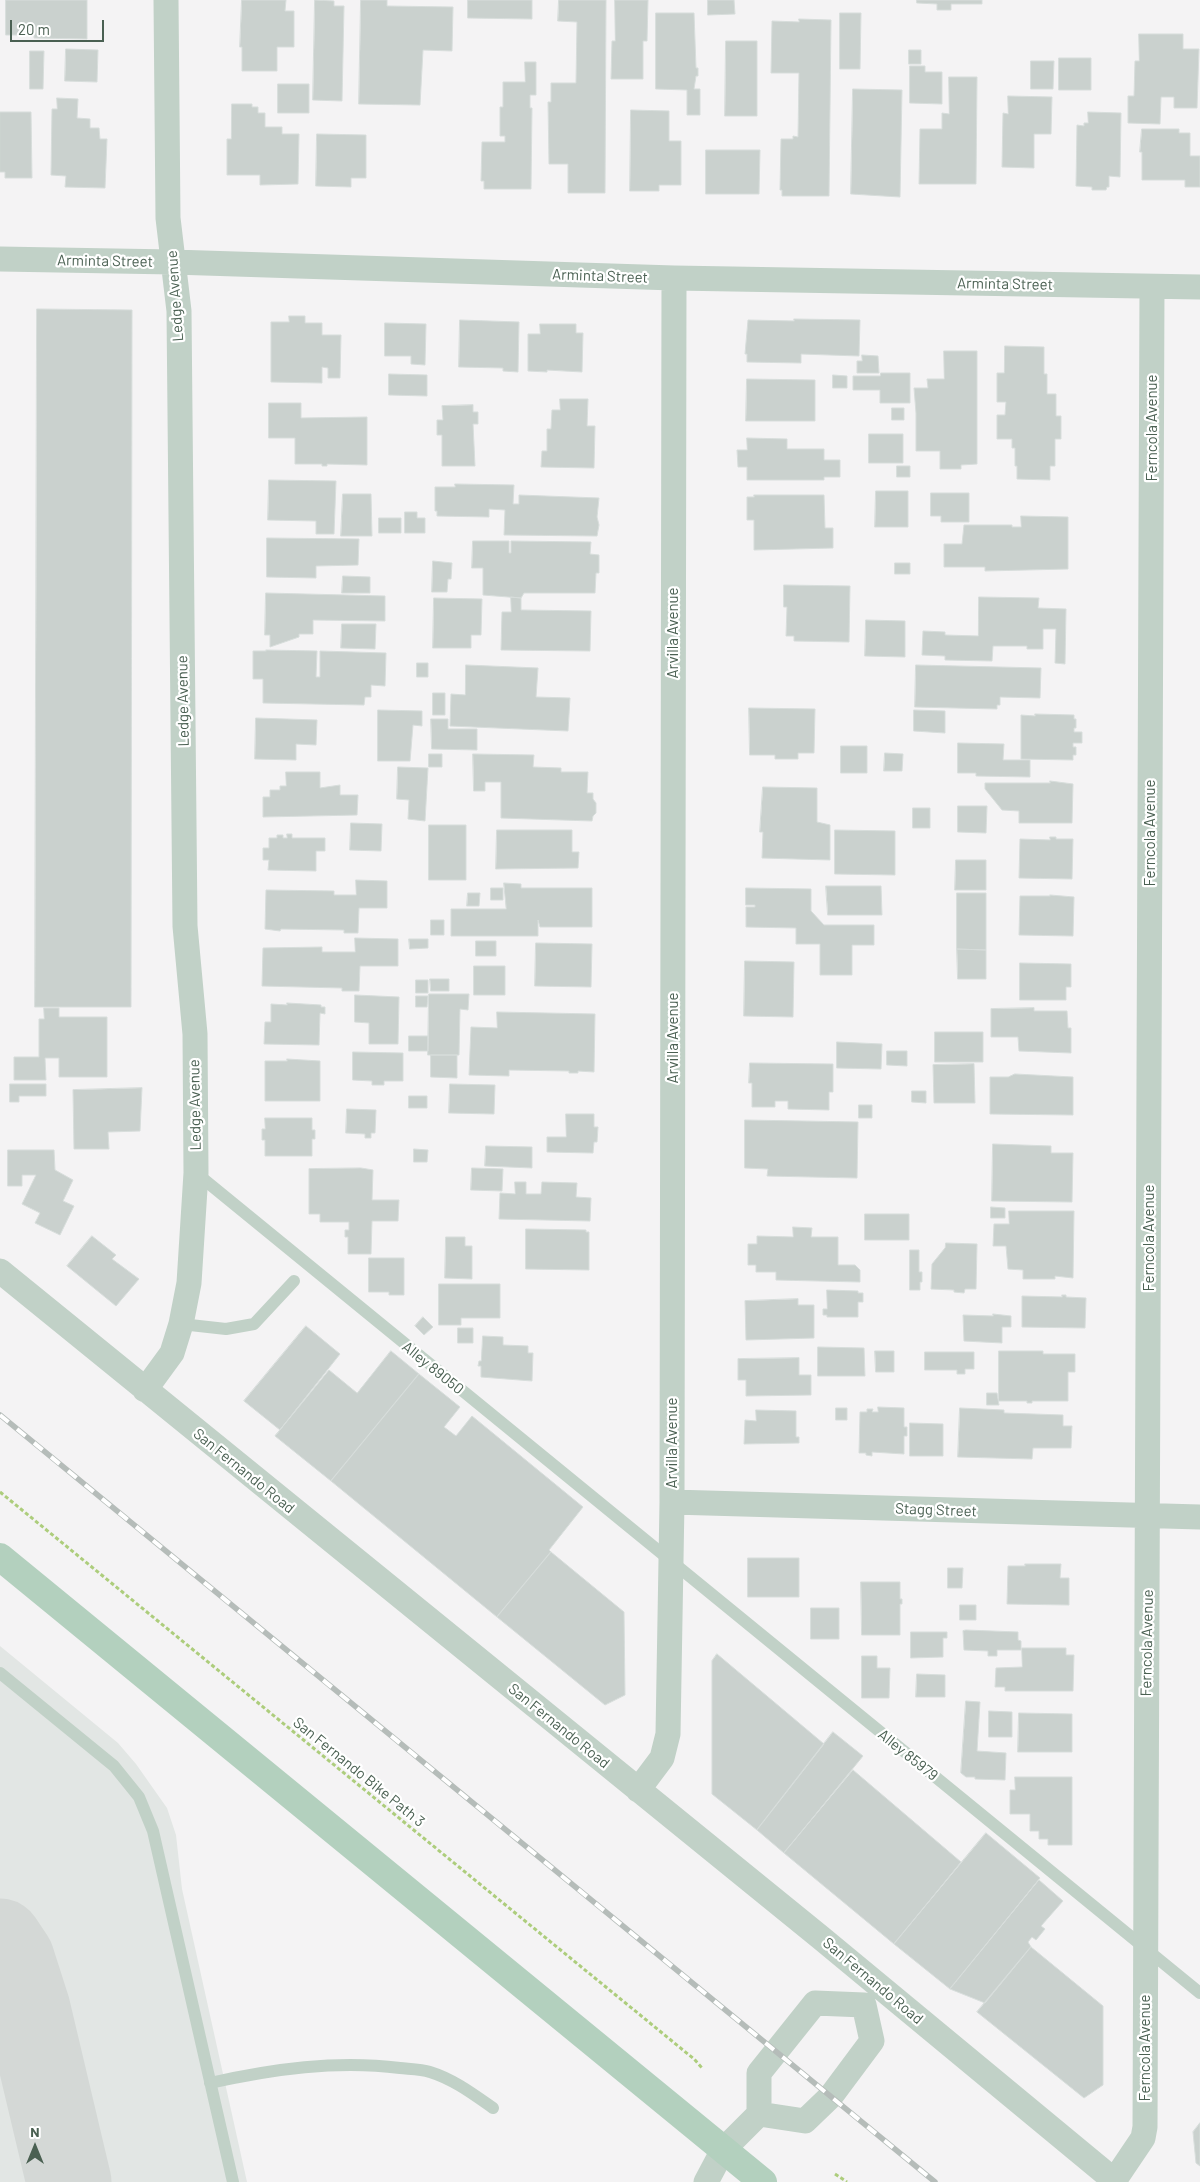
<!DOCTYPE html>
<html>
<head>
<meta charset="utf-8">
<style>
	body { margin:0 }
	#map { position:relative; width:1200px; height:2182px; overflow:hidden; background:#f4f3f4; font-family:Barlow,sans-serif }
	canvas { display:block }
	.north { position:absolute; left:10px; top:2122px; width:50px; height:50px; -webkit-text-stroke:4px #fff; paint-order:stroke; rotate:0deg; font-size:14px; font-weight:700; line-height:20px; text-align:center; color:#4a6052 }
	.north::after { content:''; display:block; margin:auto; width:18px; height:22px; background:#4a6052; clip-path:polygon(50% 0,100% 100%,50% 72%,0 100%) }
	.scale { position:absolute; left:10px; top:20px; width:94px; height:22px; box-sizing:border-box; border:2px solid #4a6052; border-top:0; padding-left:6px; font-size:15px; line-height:18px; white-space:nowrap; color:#4a6052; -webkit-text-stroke:4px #fff; paint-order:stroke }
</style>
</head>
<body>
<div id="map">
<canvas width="1200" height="2182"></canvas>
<div class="north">N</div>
<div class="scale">20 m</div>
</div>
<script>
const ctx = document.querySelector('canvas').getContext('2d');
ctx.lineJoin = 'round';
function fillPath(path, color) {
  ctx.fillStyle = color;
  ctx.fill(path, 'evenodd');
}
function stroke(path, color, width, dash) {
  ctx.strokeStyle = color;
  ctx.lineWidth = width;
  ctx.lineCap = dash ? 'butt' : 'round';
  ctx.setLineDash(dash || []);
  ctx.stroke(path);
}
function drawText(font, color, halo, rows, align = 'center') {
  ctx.font = font + ' Barlow,sans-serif';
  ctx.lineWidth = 4.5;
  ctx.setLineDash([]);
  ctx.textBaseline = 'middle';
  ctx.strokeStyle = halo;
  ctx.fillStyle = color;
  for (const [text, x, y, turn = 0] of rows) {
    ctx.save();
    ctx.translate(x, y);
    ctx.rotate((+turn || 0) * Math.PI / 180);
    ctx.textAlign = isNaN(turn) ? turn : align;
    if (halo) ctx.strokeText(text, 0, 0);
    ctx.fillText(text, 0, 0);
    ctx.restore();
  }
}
fillPath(new Path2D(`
	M0,1646l118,97 18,21 31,44 9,27 6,54 65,293h-247z`), '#e2e6e4');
stroke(new Path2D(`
	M0,1941l12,18 16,50 41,173`), '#d4d8d6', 85);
const building = new Path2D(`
	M6,0h81v39l-53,-1v-3h-28z
	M242,0h44l-1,11h9v36h-17v24h-35v-24h-2z
	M315,0l19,1v5h10l-2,95 -29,-1z
	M361,0h26v6l66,1 -1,44 -29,-1 -3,55 -61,-1z
	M468,0h64v19l-64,-1z
	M559,0h47l-1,193h-37v-29h-19l-1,-62h3v-19h25l1,-61 -19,-1z
	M615,0h33l-1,41h-4v38h-32l1,-38h3z
	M708,0h26l1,14 -27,1z
	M917,0h65v4h-31v6h-14v-6l-20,-1z
	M656,13h38l2,55h2v8h-2l-2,13h6v26h-13v-25l-31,-1z
	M840,13h21l-1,56h-20z
	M799,19l32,1 -2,176h-47v-6h-2l1,-51h12v-3l5,1 1,-64h-28l1,-52 27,1z
	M1139,34h44v15h16l-2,59h-23v-11h-13l-1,27 -32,-1v-27h6l1,-35h4z
	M726,41h31v75h-32z
	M66,49l32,1 -1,32 -32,-1z
	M909,50h12v14h-12z
	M30,51h14l-1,38h-13z
	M1059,58h32v32h-32z
	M1031,61h23l-1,28h-22z
	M525,62h11v33h-6v13h2l-1,81h-47v-8h-3l1,-39h23v-6h-5v-29h3v-25h22z
	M910,66h15v6h17v32l-32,-1z
	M949,77h28l-1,107h-57l1,-55h22v-16l7,1z
	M278,84h31v29h-31z
	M853,89l49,1 -2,107 -49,-3z
	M1008,96l44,1 -1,37h-17v34l-32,-1 1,-54 5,1z
	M57,98l21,1 -1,19 13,1v9h9l1,11h7l-2,49 -40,-1 1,-11 -15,-1 1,-66h5z
	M232,104h20v3h6v6h7v14h17v7h17l-1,50 -38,1v-10h-33v-36h4z
	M631,110l38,1v30h12v44h-22v6h-29z
	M0,112h31l1,66h-27v-6h-5z
	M1088,112l33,1 -1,64 -11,-1v11h-2l-1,3h-14v-3l-16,-1 1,-61 7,1v-3h4z
	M1142,129h37v4h11v23h10v31h-15v-7h-43v-28h-2z
	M317,134l49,1v43h-15v9l-35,-1z
	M706,150h54l-1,44h-53z
	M37,309l95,1 -1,697h-96z
	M289,316h16v7h17v12h19l-1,43h-12v-10l-6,-1v16l-51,-1v-60h18z
	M794,319l66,1 -1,36 -58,-2v9l-54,-1v-8h-2l3,-34 46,1z
	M460,320l59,2 -1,50 -15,-1v-3l-44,-1z
	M385,323l41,1 -1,41 -14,-1v-8h-26z
	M540,324h36v9h7l-1,39 -35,-2v2l-19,-1v-37h12z
	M1005,346l39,1v27h3v20h9v22h5v23h-6v27h-5v14l-33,-1v-13h-2v-18h-3v-9h-15v-24h8l1,-13h-9v-29h7z
	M944,351h33v113l-16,1v4h-21v-18h-24v-38l-2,-25h14l-1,-9h17z
	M862,355l16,1 1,17h-22v-12h5z
	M881,373h29v30h-30v-13h-27v-14h27z
	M389,374l38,1v21l-38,-1z
	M833,375l14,1v12h-14z
	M747,379l68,1v41h-69z
	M560,399h28l-1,27h8l-1,42 -53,-1 1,-16h5v-22h4l1,-19h8z
	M269,403h32v15l66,-1v48l-40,-1v2h-5v-2h-27v-26h-26z
	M473,405v7h5v12h-5l2,42h-33v-31h-5v-15h6l-1,-14z
	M892,408h12v12h-12z
	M869,434h34v29h-34z
	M747,438l40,1v10h37v11h16v17h-16v3h-77v-13h-9l-1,-17h10z
	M897,466h13v11h-13z
	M269,480l67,1 -2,53h-18v-13l-48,-1z
	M455,484l59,1 -1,19h6v-9l80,3 -2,19 2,8 -2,11 -93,-1 1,-25 -16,-1v8l-52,-1v-5h-2v-24h20z
	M876,491h32v36h-33z
	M931,493h38v29h-28v-6h-10z
	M343,494h28l1,42h-31z
	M754,495h70l1,33h8v20l-79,2v-30h-7v-23h7z
	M405,512h12v6h8v15h-20z
	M1021,516l47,1v52l-83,2v-4h-41v-23h18l2,-19h48v2h9z
	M379,518h22v15h-22z
	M267,538l92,1 -1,26 -42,1v12l-49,-1z
	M473,541h36v12h2v-12l80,1 -1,12 9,1v18h-3l-1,20h-71l-3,5 -38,-3v-27h-11z
	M433,561l19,2 -1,16h-3l-1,13h-15z
	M895,563h15v11h-15z
	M343,576l27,1v16h-28z
	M784,585l66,1 -1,56 -55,-1v-5h-8l1,-29h-3z
	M266,593l119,3v25l-72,-1v14h-14v3l-29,10v-12h-5z
	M511,597l10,1v12l70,1 -1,40 -89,-1 1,-38h9z
	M979,597l60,1 -1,10 28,1 -1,55 -10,-1 1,-34h-13v20h-16v-3h-34l-1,15 -47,-1v-4l-23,-1 1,-24 22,1v3l33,1z
	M434,598l48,1 -1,36h-10v13h-38z
	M866,620l39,1v36l-40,-1z
	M342,624h34l-1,25 -34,-1z
	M266,650l51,1 -1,26h4v-26l66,2 -1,33 -14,-1v12h-6l-1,8 -101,-2v-24h-10v-28h13z
	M417,663h11v14h-11z
	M466,665l72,3 -2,29 34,1 -2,33 -118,-5 1,-32 14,1z
	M916,665l125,3 -1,30 -40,-1v8h-3v4l-82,-2z
	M433,693h12v22h-12z
	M749,708l66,1 -1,44h-16v6h-23v-4h-25z
	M378,710l44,1v15l-9,-1 -3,36h-32z
	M914,710l31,1v22l-31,-2z
	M1035,714l39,1v4h2v9h-2v4h8v11h-9v4h3v8h-3v5l-52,-1v-44l14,1z
	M256,718l61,2 -1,25 -20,-1v16l-41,-1z
	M431,719h17v10h29v21l-45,-1z
	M958,743l46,1 -1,16h27v17l-54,-1v-3h-18z
	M841,746h26v27h-26z
	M885,753l18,1 -1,17h-18z
	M429,754h13v13h-13z
	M473,754l61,1 -1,12 28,1v4h27l-1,21h6v6l3,4v10l-3,3 -1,5 -91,-3v-36h-16v9h-11z
	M398,767l30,1 -3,53 -17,-2 1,-19 -12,-1z
	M286,772h34v16l20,-3v10h18l-1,20 -94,2v-20h7v-7h10v-4h6z
	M1050,781l23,3 -1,39h-53v-12l-17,-1 -17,-21v-6h65z
	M763,787l54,1v34l13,3v35l-68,-2 1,-26h-3z
	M958,806h29l-1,27 -28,-1z
	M913,808h17v20h-17z
	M351,823l31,1 -1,27 -31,-1z
	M429,825h37v55h-37z
	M497,830h75v22h7l-1,16 -82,1z
	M835,830l60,1v44l-60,-1z
	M287,834h5v4h33v13h-9v20l-48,-1 1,-10h-6v-12h6v-10h8v-3h6v3h4z
	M1050,837h6v2h17l-1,40 -53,-1 1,-39 30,1z
	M956,860h30v30h-31z
	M356,880l31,1v27h-28l-1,25h-14v-3l-63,-1 -1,2 -15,-2 1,-39 68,1v4h22z
	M504,883l17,1v4h71v39h-52l-2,-7v16h-87v-27h55z
	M826,886h55l1,29h-54z
	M491,888h12v12h-12z
	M746,888l65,1v22l13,14h50v20h-22v30h-32v-31h-24v-16l-50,-1v-20h9v-2h-9z
	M468,893h12l-1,13h-12z
	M957,893h29v57l-29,-1z
	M1050,895l24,2 -1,39 -54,-1 1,-39h30z
	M431,920h13v15h-13z
	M355,938l43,1v27h-38l-1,25h-17v-3l-80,-2 1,-38 59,-1v5h33z
	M409,939h19v9l-18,1z
	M476,941h20v15h-20z
	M536,943l56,1 -1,43 -56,-1z
	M957,949l29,1v29h-28z
	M745,961l49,1 -1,55 -49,-1z
	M1020,963l51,1v23h-5v13h-46z
	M474,966h31v29h-31z
	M430,979h19v12h-18z
	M416,980h12v13h-12z
	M429,994h40l-1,16 -8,-1 -1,46h-31z
	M355,995l44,2 -1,47h-29v-21l-14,-1z
	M416,996h12l-1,11h-11z
	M287,1003l34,2v2h4v7l-5,-1 -1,32 -55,-1 1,-22h6v-18l16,1z
	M44,1008h15v9h48v60h-48v-19h-14l1,22h-32v-23h25v-38h5z
	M1034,1008v3h33l1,17h3v25l-52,-2 -1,-14h-27v-28z
	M497,1012l98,2 -1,58 -16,-1v2h-9v-2l-60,-1v6l-40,-1 2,-48 26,1z
	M935,1032h48v30h-48z
	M409,1036h19v15h-19z
	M837,1042l45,2 -1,25 -44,-1z
	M887,1051h20v15l-20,-1z
	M353,1052l50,1v28h-19v4h-12v-4l-19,-1z
	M431,1055h26v23l-26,-1z
	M287,1059l33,2v40h-55v-40h22z
	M750,1063l83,1v28h-4v18l-41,-1v-8h-13v6h-23v-24h-3z
	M974,1064l1,39h-41l-1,-38z
	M1015,1074l58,3v38l-83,-1v-37h18z
	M10,1084h36v12h-27v6h-9z
	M450,1084l45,1 -1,29 -45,-1z
	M142,1088l-2,43 -32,1 1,17h-35l-1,-59z
	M912,1091h14v12l-14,-1z
	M409,1096h18v12h-18z
	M859,1105h13v13h-13z
	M347,1109l29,1 -1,23h-4v5h-6v-4l-19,-1z
	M566,1114h28v13h4l-1,15h-3l-1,11 -46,-1v-15h19z
	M265,1118h47v12h3v9h-3v17h-47v-16h-3v-11h3z
	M745,1120l113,2 -1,56 -90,-2 1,-7 -23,-1z
	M993,1144l58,2v7h22l-1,49 -80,-1z
	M486,1146l46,1v21l-47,-2z
	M414,1149l14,1 -1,12h-13z
	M8,1150h46l1,20 18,10 -10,21 11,5 -14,29 -25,-12 5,-10 -18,-9 14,-29h-14v11h-14z
	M361,1168l12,2 -1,30h27l-1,21h-26l-1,33h-23v-17h-3v-7h4v-8h-29v-8h-11v-45z
	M472,1168l31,1 -1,22 -31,-1z
	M515,1182h11v12h15l1,-12 35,1 -1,14 15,1 -1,23 -91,-2 1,-26 15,1z
	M991,1207l14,1v10h-14z
	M1009,1211h65l-1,67 -18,-2v3h-32v-9l-15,-1 -2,-23h-13l1,-22h15z
	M865,1214h44v26h-44z
	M793,1227l19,1 -1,9h27v28h17l5,5v12l-84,-2v-8h-20v-7h-8v-21h9v-8l36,1z
	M526,1229l60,1v2h3v38l-63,-1z
	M92,1236l24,19 -4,4 27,20 -23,27 -49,-40z
	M446,1237h19v9h7v33l-27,-1z
	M946,1243l31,1 -1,45h-11l-1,4 -10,-1v-2l-23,-1 1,-25 13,-16z
	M910,1250h9v22h3v10h-2v8h-10z
	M369,1258h35v37h-15v-3h-20z
	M439,1284h61v34h-39v7h-22z
	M827,1290l31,1v2h5v9h-5v15h-31v-2h-4v-6h4z
	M1062,1295h4v2l20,1 -1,30 -63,-1v-31l40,1z
	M798,1299v6h16v33l-68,2 -1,-39z
	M993,1314l18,2v11h-9v16l-38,-2 -1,-26 30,1z
	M423,1317l10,10 -9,8 -9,-9z
	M306,1326l34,28 -65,82 5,-6 -36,-29z
	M458,1328h15v15h-15z
	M483,1336l20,1v8l25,1v7h5l-1,28 -51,-4v-11h-3l1,-5h2z
	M818,1347l46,1 1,28h-47z
	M391,1351l28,23 -88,107 -56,-45 54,-66 28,23z
	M875,1351h19v21h-18z
	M999,1351h44v3h32v18h-7v29h-36v2h-5v-2h-28z
	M925,1352h49v17h-9v5h-8v-4h-32z
	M799,1358v17h12v20l-65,1v-16h-8v-21z
	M419,1374l41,33 -16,20 12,9 16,-20 111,91 -34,43 2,2 -54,65 -166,-136z
	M987,1393h10l2,12h-12z
	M878,1407l26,1v19h3v9h-3v18l-32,-2v4l-6,-1v-2h-7l1,-41h7v-3h6l-1,3h6z
	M836,1408h11v12h-11z
	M960,1408l44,2v3l59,2v11h9l-1,22h-38l-1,11 -74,-2z
	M756,1410l40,1v26h3v6l-55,1 1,-24 11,1z
	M910,1423l33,1v32h-33z
	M551,1552l73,60 1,83 -20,10 -108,-88z
	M748,1558h51v39h-51z
	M1025,1564h36l-1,14h9v27l-62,-1 1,-38h17z
	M948,1568h15l-1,20h-14z
	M861,1582h39v17h2v5h-2v31h-38z
	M960,1605h16v15h-16z
	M811,1608h28v31h-28z
	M966,1630l52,2v8l3,1v9h-24v6h-9v-5l-24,-1 -1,-19z
	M911,1632h36v6h-4v19l-32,1z
	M1022,1648h44v7h8l-1,36h-68v-4h-10l1,-19 26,-1z
	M717,1654l107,90 -67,86 -45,-36v-133z
	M862,1656h15v12h13l-1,30h-27z
	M917,1674l28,1v22h-29z
	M966,1701l14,1 -3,49 29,2 -1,27 -30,-1v-2h-9l-5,-4z
	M989,1711l23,1v25h-23z
	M1019,1713l53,1v38h-54z
	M833,1732l30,24 -79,97 -27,-23z
	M853,1770l108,92 -67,82 -110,-91z
	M1015,1777h57v68h-24v-6h-9v-8h-9v-17h-20v-24h5z
	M986,1833l54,45 -90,111 -56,-45z
	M1039,1880l24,21 -22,25 4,3 -9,11 -4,-3 -4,5 3,5 -46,56 -35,-14z
	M1031,1947l72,59v79l-19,13 -107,-86z
	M1200,2123v43l-4,-3 -3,-31z`);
fillPath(building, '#cad1ce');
stroke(building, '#d7dddb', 1);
stroke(new Path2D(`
	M0,1492l694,567 9,10
	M835,2174l12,8`), '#adcd7c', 3, [4, 2.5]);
stroke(new Path2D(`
	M196,1173l1004,820
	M181,1324l45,5 28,-5 40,-43
	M0,1673l114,93 25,31 14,34 80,351
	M210,2083c63,-14 126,-23 190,-15 9,1 21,1 30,4 23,7 43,22 63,36`), '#c1d1c7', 12);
stroke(new Path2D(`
	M0,259l173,3 501,16 526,9
	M0,1271l820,666 296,245
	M145,1390l27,-37 9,-29 8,-41 7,-110 -1,-139 -10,-108 -6,-615 -11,-93 -2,-218
	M672,1502l528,15
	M638,1790l24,-32 6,-24 4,-232 2,-1224
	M759,2114l46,7 26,-25 41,-55 -8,-36
	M1114,2181l29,-43 2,-11 7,-1840
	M706,2182l17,-32 36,-36v-41l56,-70 49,2`), '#c1d1c7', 25);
stroke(new Path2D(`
	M0,1557l763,625`), '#b3d0be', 28);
const rail = new Path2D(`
	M0,1415l935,767`);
stroke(rail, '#b5bcb9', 5.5);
stroke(rail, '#fff', 4, [11]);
drawText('15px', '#4a6052', '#fff', [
	["Arminta Street",105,261,1],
	["Arminta Street",600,276,2],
	["Arminta Street",1005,284,1],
	["Ledge Avenue",175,296,-94],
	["Ferncola Avenue",1152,428,-90],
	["Arvilla Avenue",673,633,-90],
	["Ledge Avenue",183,701,-91],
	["Ferncola Avenue",1150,833,-90],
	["Arvilla Avenue",673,1038,-90],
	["Ledge Avenue",195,1105,-91],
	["Ferncola Avenue",1149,1238,-90],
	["Alley 89050",433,1368,39],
	["Arvilla Avenue",672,1443,-90],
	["San Fernando Road",244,1471,39],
	["Stagg Street",936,1510,2],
	["Ferncola Avenue",1147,1643,-89],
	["San Fernando Road",559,1726,39],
	["Alley 85979",908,1755,39],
	["San Fernando Bike Path 3",359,1772,39],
	["San Fernando Road",873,1981,40],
	["Ferncola Avenue",1145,2048,-90]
]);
</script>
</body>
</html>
